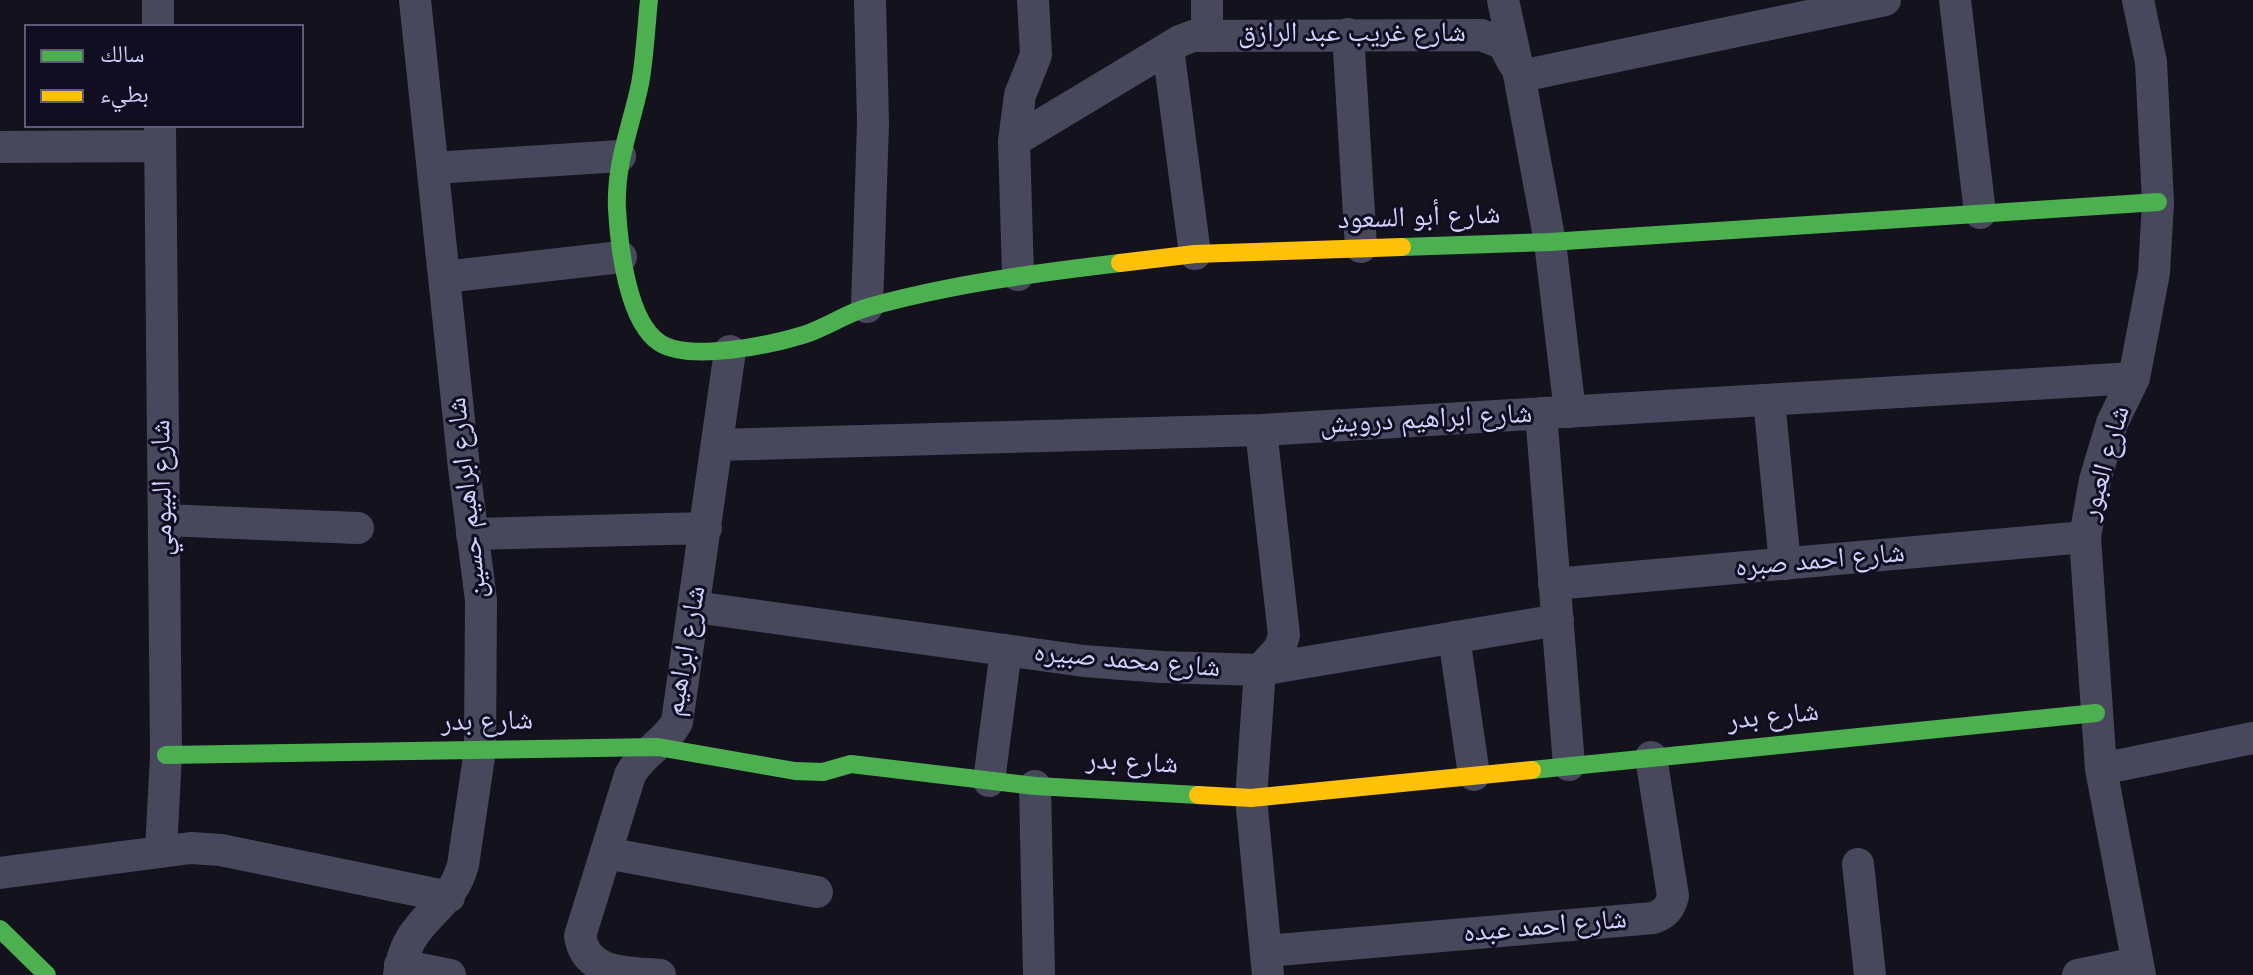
<!DOCTYPE html>
<html>
<head>
<meta charset="utf-8">
<style>
	body { margin:0 }
	#map { position:relative; width:2253px; height:975px; overflow:hidden; background:#14121c; font-family:"Varela Round","Noto Naskh Arabic",sans-serif }
	canvas { display:block }
	.legend { position:absolute; left:24px; top:24px; width:280px; height:104px; box-sizing:border-box; background:#100e20; border:2px solid #5e5c78; margin:0; padding:10px 14px; list-style:none; font-size:24px; color:#d2d0fc }
	.legend li { display:flex; align-items:center; gap:16px; height:40px }
	.legend b { width:40px; border:2px solid #5e5c78 }
</style>
</head>
<body>
<div id="map">
<canvas width="2253" height="975"></canvas>
<ul class="legend">
<li><b style="height:10px;background:#4caf50"></b>سالك</li>
<li><b style="height:10px;background:#ffc107"></b>بطيء</li>
</ul>
</div>
<script>
const ctx = document.querySelector('canvas').getContext('2d');
ctx.lineJoin = 'round';
function stroke(path, color, width, dash) {
  ctx.strokeStyle = color;
  ctx.lineWidth = width;
  ctx.lineCap = dash ? 'butt' : 'round';
  ctx.setLineDash(dash || []);
  ctx.stroke(path);
}
function drawText(font, color, halo, rows, align = 'center') {
  ctx.font = font + ' "Varela Round","Noto Naskh Arabic",sans-serif';
  ctx.lineWidth = 6;
  ctx.setLineDash([]);
  ctx.textBaseline = 'middle';
  ctx.strokeStyle = halo;
  ctx.fillStyle = color;
  for (const [text, x, y, turn = 0] of rows) {
    ctx.save();
    ctx.translate(x, y);
    ctx.rotate((+turn || 0) * Math.PI / 180);
    ctx.textAlign = isNaN(turn) ? turn : align;
    if (halo) ctx.strokeText(text, 0, 0);
    ctx.fillText(text, 0, 0);
    ctx.restore();
  }
}
stroke(new Path2D(`
	M158,0v26
	M1207,0v34
	M1503,0l15,69 32,173 20,170
	M1955,0l25,213
	M2138,0l13,62 7,140 -4,71 -20,105 -22,45 -17,57 -10,57 16,232 39,206
	M1348,34l13,213
	M1168,48l27,206
	M160,126l6,629 -5,95
	M1014,141l166,-100 13,-5 288,-1 21,8c10,13 11,30 29,31l354,-74
	M0,147l160,-1
	M433,168l187,-12
	M1018,275l-4,-134 6,-46 16,-40 -3,-55
	M444,277l177,-20
	M867,307l6,-184 -3,-123
	M1769,400l16,164
	M1541,413l28,352
	M1261,430l23,205 -4,13 -20,22 -9,128 17,177
	M717,445l544,-15 873,-52
	M164,520l194,8
	M472,534l234,-6
	M1554,584l531,-47
	M695,607l389,54 78,6 98,3 298,-50
	M1454,637l20,138
	M2101,769l152,-31
	M989,781l17,-131
	M1035,786l4,189
	M606,853l211,39
	M1858,864l12,111
	M0,873l191,-25 30,2 228,47
	M1266,951l387,-33c12,-4 17,-10 20,-22l-22,-139
	M400,965l50,10
	M399,975c8,-59 50,-60 64,-110l17,-115 1,-150 -17,-132 -49,-468
	M660,975c-32,-3 -74,0 -80,-39l50,-161c12,-23 35,-31 47,-53l53,-371
	M2078,975l59,-12`), '#48485d', 32);
stroke(new Path2D(`
	M649,0c-3,28 -4,57 -9,84 -9,43 -25,79 -23,125 2,36 10,113 43,134 30,19 110,2 143,-8 23,-7 43,-22 66,-28 82,-23 167,-34 251,-44
	M1402,247l148,-5 608,-40
	M166,755l492,-8 137,24 28,1 28,-8 184,22 163,9
	M1532,770l564,-57
	M0,929l47,46`), '#4caf50', 18);
stroke(new Path2D(`
	M1120,263l75,-9 207,-7
	M1198,795l53,3 281,-28`), '#ffc107', 18);
drawText('28px', '#d2d0fc', '#100e20', [
	["شارع غريب عبد الرازق",1352,34],
	["شارع أبو السعود",1419,218,-2],
	["شارع ابراهيم درويش",1426,420,-3],
	["شارع العبور",2106,463,-74],
	["شارع البيومي",163,488,-91],
	["شارع ابراهيم حسين",468,498,-96],
	["شارع احمد صبره",1820,561,-5],
	["شارع ابراهيم",686,651,-80],
	["شارع محمد صبيره",1127,661,5],
	["شارع بدر",1773,717,-6],
	["شارع بدر",487,722,-1],
	["شارع بدر",1132,763,3],
	["شارع احمد عبده",1545,927,-5]
]);
</script>
</body>
</html>
